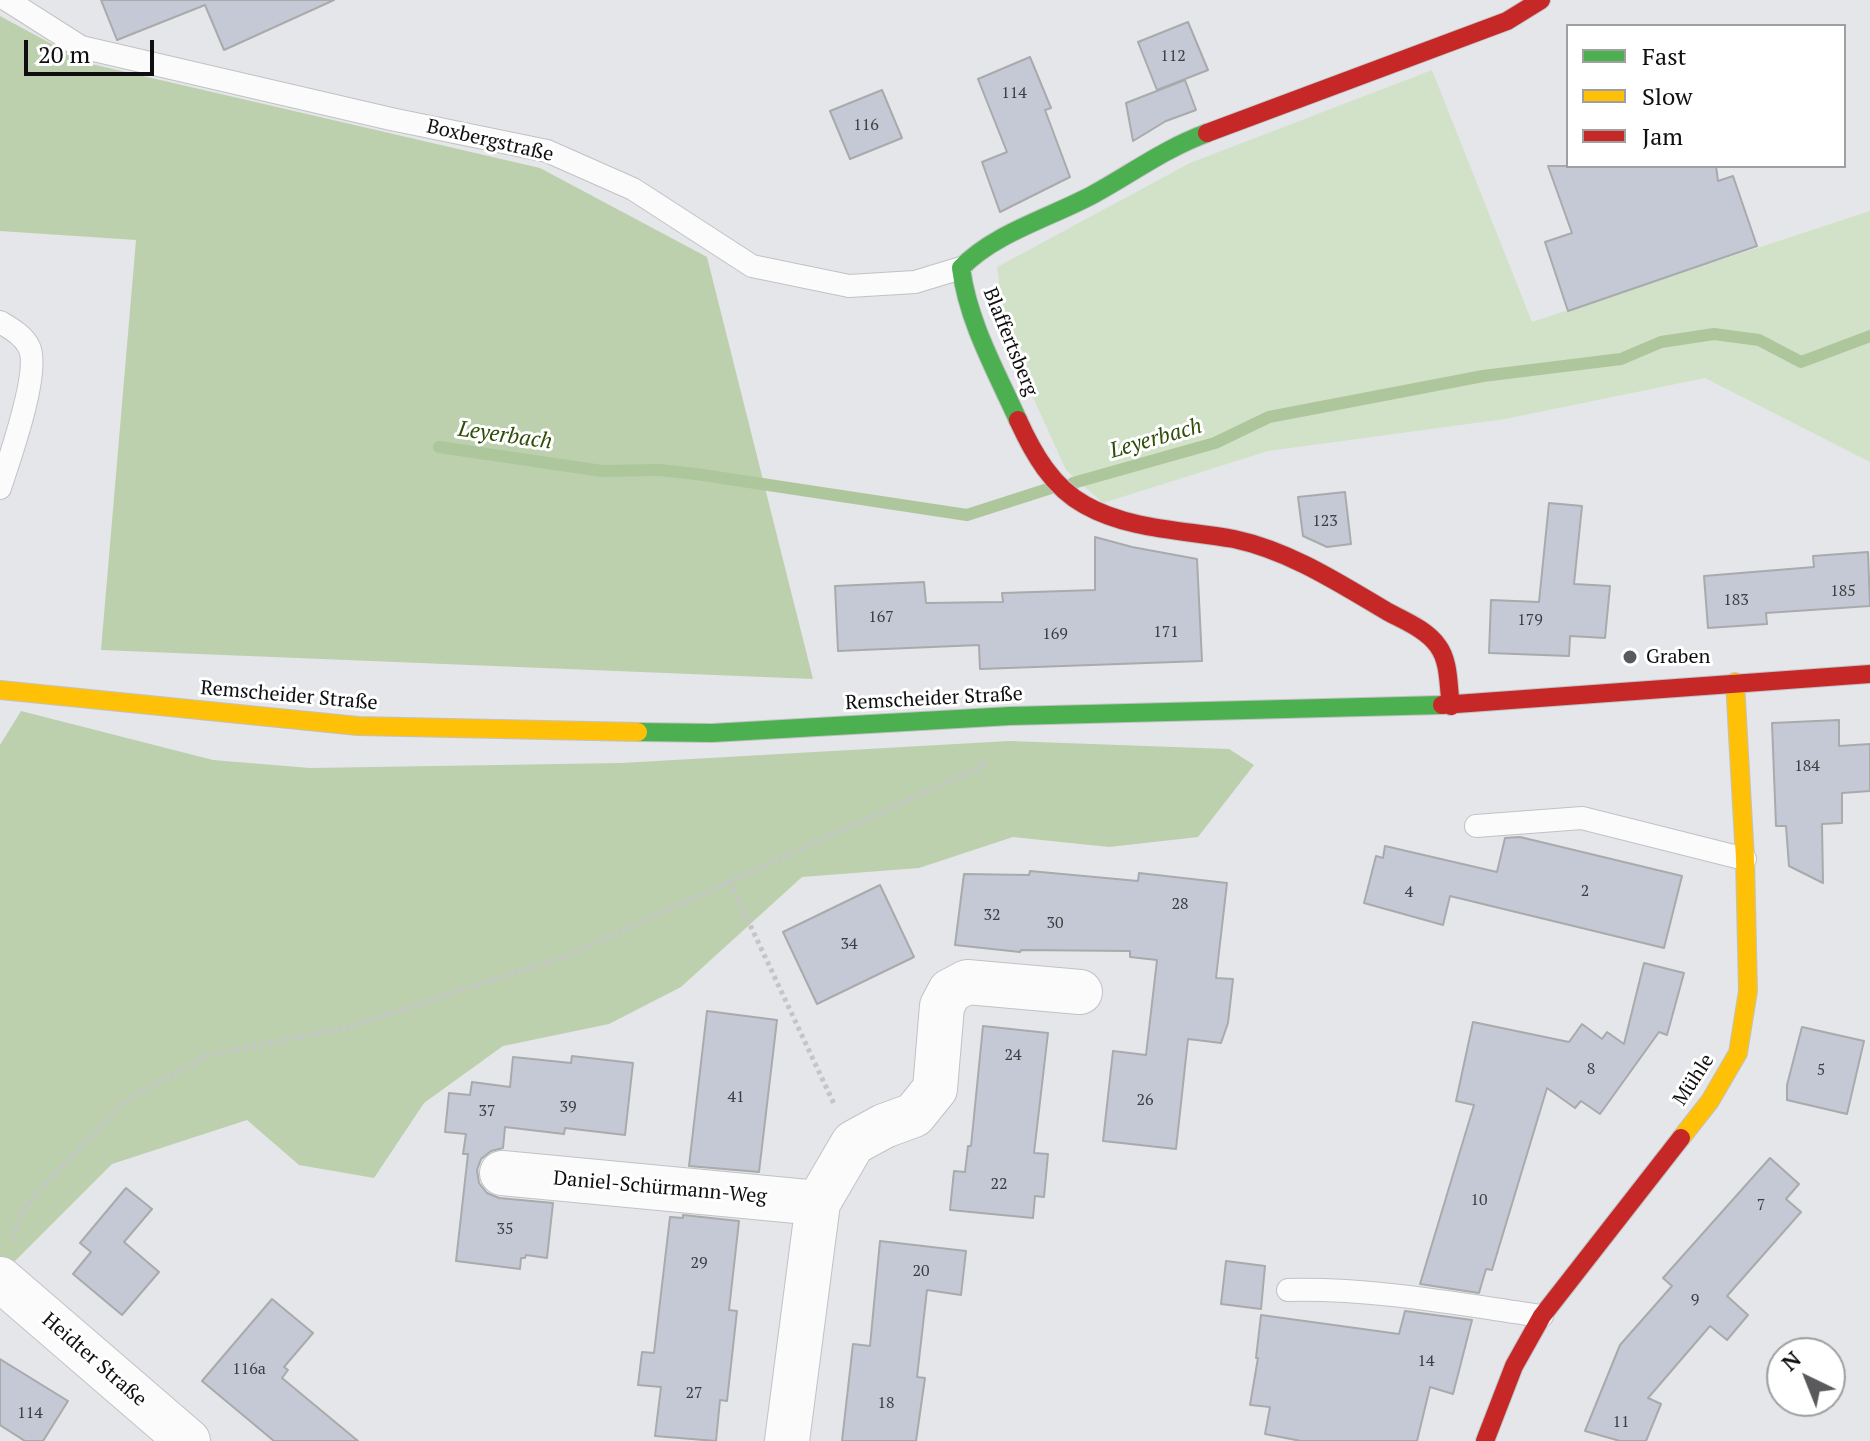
<!DOCTYPE html>
<html>
<head>
<meta charset="utf-8">
<style>
	body { margin:0 }
	#map { position:relative; width:1870px; height:1441px; overflow:hidden; background:#e4e6e9; font-family:"PT Serif",serif }
	canvas { display:block }
	.legend { position:absolute; left:1566px; top:24px; width:280px; height:144px; box-sizing:border-box; background:#fff; border:2px solid #9f9fa0; margin:0; padding:10px 14px; list-style:none; font-size:24px; color:#0f0f11 }
	.legend li { display:flex; align-items:center; gap:16px; height:40px }
	.legend b { width:40px; border:2px solid #9f9fa0 }
	.north { position:absolute; left:1766px; top:1337px; width:80px; height:80px; box-sizing:border-box; background:#fff; border:2px solid #9f9fa0; border-radius:50%; rotate:317deg; font-size:22px; font-weight:700; line-height:32px; text-align:center; color:#0f0f11 }
	.north::after { content:''; display:block; margin:auto; width:28px; height:36px; background:#5a5a5d; clip-path:polygon(50% 0,100% 100%,50% 72%,0 100%) }
	.scale { position:absolute; left:24px; top:40px; width:130px; height:36px; box-sizing:border-box; border:4px solid #0f0f11; border-top:0; padding-left:10px; font-size:24px; line-height:28px; white-space:nowrap; color:#0f0f11; -webkit-text-stroke:6px #fff; paint-order:stroke }
</style>
</head>
<body>
<div id="map">
<canvas width="1870" height="1441"></canvas>
<ul class="legend">
<li><b style="height:10px;background:#4caf50"></b>Fast</li>
<li><b style="height:10px;background:#ffc107"></b>Slow</li>
<li><b style="height:10px;background:#c62828"></b>Jam</li>
</ul>
<div class="north">N</div>
<div class="scale">20 m</div>
</div>
<script>
const ctx = document.querySelector('canvas').getContext('2d');
ctx.lineJoin = 'round';
function fillPath(path, color) {
  ctx.fillStyle = color;
  ctx.fill(path, 'evenodd');
}
function stroke(path, color, width, dash) {
  ctx.strokeStyle = color;
  ctx.lineWidth = width;
  ctx.lineCap = dash ? 'butt' : 'round';
  ctx.setLineDash(dash || []);
  ctx.stroke(path);
}
function drawText(font, color, halo, rows, align = 'center') {
  ctx.font = font + ' "PT Serif",serif';
  ctx.lineWidth = 6;
  ctx.setLineDash([]);
  ctx.textBaseline = 'middle';
  ctx.strokeStyle = halo;
  ctx.fillStyle = color;
  for (const [text, x, y, turn = 0] of rows) {
    ctx.save();
    ctx.translate(x, y);
    ctx.rotate((+turn || 0) * Math.PI / 180);
    ctx.textAlign = isNaN(turn) ? turn : align;
    if (halo) ctx.strokeText(text, 0, 0);
    ctx.fillText(text, 0, 0);
    ctx.restore();
  }
}
fillPath(new Path2D(`
	M1432,70l100,252 338,-111v251l-165,-84 -200,41 -237,32 -165,52 -37,-33 -59,-130 -10,-73 193,-104z`), '#d2e2c9');
fillPath(new Path2D(`
	M0,16l87,47 453,105 167,89 106,422 -712,-29 35,-410 -136,-9z
	M21,711l192,49 97,8 311,-5 388,-22 220,8 25,16 -56,72 -89,10 -96,-10 -94,31 -117,9 -121,110 -72,37 -106,22 -79,57 -50,75 -75,-13 -52,-45 -135,44 -112,112v-531z`), '#bcd0ae');
stroke(new Path2D(`
	M439,447l163,24 57,-1 37,4 271,41 84,-27
	M1073,483l142,-40 54,-26 214,-41 138,-17 40,-17 53,-8 45,6 42,22 69,-26`), '#aec69b', 12);
const building = new Path2D(`
	M101,0h233l-110,50 -19,-45 -88,35z
	M1188,22l20,48 -51,20 -19,-48z
	M1030,57l21,51 -6,2 25,67 -70,35 -18,-50 25,-10 -29,-73z
	M1185,80l11,30 -30,11 -33,20 -7,-38z
	M882,90l20,48 -52,21 -20,-48z
	M1548,166h168l2,15 15,-5 24,70 -189,65 -23,-69 27,-9z
	M1345,492l6,52 -24,3 -24,-11 -5,-39z
	M1549,503l33,3 -8,78 36,2 -5,52 -35,-2 -1,20 -80,-3 2,-53 48,2z
	M1095,537l37,10 65,12 5,102 -222,8 -1,-24 -141,6 -3,-65 89,-4 2,21 77,-1 -1,-9 93,-3z
	M1868,552l2,54 -104,7 1,11 -59,4 -4,-52 110,-9 -1,-11z
	M1839,720v26l31,-2v47l-28,2v30l-20,1 1,59 -34,-17 -3,-40h-10l-4,-103z
	M1520,837l162,39 -18,72 -214,-52 -7,29 -79,-22 12,-47 7,2 2,-12 112,26 8,-34z
	M1030,871l108,10 1,-8 88,10 -11,95 17,1 -5,44 -7,20 -33,-4 -12,110 -73,-8 10,-90 33,4 11,-95 -27,-3v-6l-109,-1 -1,2 -65,-7 9,-71 65,1z
	M880,885l34,72 -97,47 -34,-72z
	M1644,963l40,10 -17,62 -8,-3 -59,82 -19,-13 -6,7 -28,-20 -55,182 -6,-1 -7,24 -59,-9 54,-179 -18,-4 17,-79 96,20 13,-18 20,15 5,-7 17,12z
	M707,1011l70,9 -18,152 -70,-6z
	M983,1026l65,7 -14,120 14,1 -4,43 -9,-1 -2,22 -83,-8 4,-39 11,1 3,-26h3z
	M1802,1027l62,14 -17,73 -60,-14v-15z
	M572,1056l61,7 -8,72 -60,-7 -1,6 -59,-7 -2,21 -12,3 -10,8 -4,11 2,13 8,10 12,5 54,5 -6,55 -21,-3 -1,3h-4l-1,11 -64,-8 12,-107h-5l3,-20 -21,-2 4,-39 21,2 2,-13 38,5 3,-30 58,6z
	M1770,1158l29,26 -13,15 15,13 -74,84 21,19 -21,25 -17,-14 -62,72 13,6 -15,37h-26l-35,-10 35,-86 52,-59 -9,-8z
	M126,1188l26,21 -28,33 35,30 -37,43 -49,-41 18,-22 -11,-9z
	M683,1215l56,6 -10,89 8,1 -10,90 -7,-1 -4,41 -61,-5 6,-49 -23,-2 4,-33 12,1 16,-136 13,1z
	M880,1241l86,10 -5,44 -34,-5 -10,87 8,1 -9,63h-74l11,-97 17,2z
	M1226,1261l39,5 -4,43 -40,-5z
	M272,1299l41,34 -29,34 4,3 -6,8 76,63h-84l-72,-60z
	M1405,1311l67,9 -19,74 -23,-7 -13,54h-116l-36,-7 5,-27 -20,-2 8,-47h-2l5,-43 138,19z
	M0,1359l68,42 -25,40h-18l-25,-16z`);
fillPath(building, '#c5c9d6');
stroke(building, '#a8aaab', 2);
const lane = new Path2D(`
	M7,0l74,47 310,72 156,32 86,38 119,77 97,20 66,-4 46,-14
	M0,322c10,6 23,13 29,25 12,24 -20,113 -29,141
	M1476,826l106,-8 163,41
	M1288,1290c86,-2 170,14 254,26`);
const street = new Path2D(`
	M502,1173l316,30
	M0,1279l188,162
	M787,1441l31,-238 35,-60 31,-17 30,-11 21,-26 7,-83 8,-15 17,-9 113,10`);
const fast = new Path2D(`
	M1018,420c-22,-49 -50,-98 -57,-152 33,-35 91,-51 133,-74 38,-21 72,-46 113,-61
	M638,732l74,1 298,-17 432,-11`);
const slow = new Path2D(`
	M0,690l358,36 280,6
	M1681,1138l29,-37 28,-48 10,-62 -3,-132 -10,-177`);
const jam = new Path2D(`
	M1207,133l300,-112 34,-21
	M1018,420c15,33 34,67 67,85 44,25 100,25 149,34 56,12 105,44 154,73 17,9 39,18 50,34 12,16 10,42 13,60
	M1442,705l428,-31
	M1485,1441l29,-75 28,-50 139,-178`);
stroke(lane, '#c1c2c4', 24);
stroke(street, '#c1c2c4', 46);
stroke(fast, '#c1c2c4', 20);
stroke(slow, '#c1c2c4', 20);
stroke(jam, '#c1c2c4', 20);
stroke(new Path2D(`
	M730,882l105,224
	M13,1239l12,-33 100,-105 84,-46 140,-28 220,-72 411,-188 6,-5`), '#c5c5c7', 5, [4, 4]);
stroke(lane, '#fbfbfc', 22);
stroke(street, '#fbfbfc', 44);
stroke(fast, '#4caf50', 18);
stroke(slow, '#ffc107', 18);
stroke(jam, '#c62828', 18);
for (const [x, y, r, color] of [
	[1630,657,8,"#5a5a5d"]
]) {
  const dot = new Path2D();
  dot.arc(x, y, r, 0, 2 * Math.PI);
  ctx.fillStyle = color;
  ctx.fill(dot);
  stroke(dot, '#fff', 3);
}
drawText('16px', '#3c3e42', null, [
	["112",1173,56],
	["114",1014,93],
	["116",866,125],
	["123",1325,521],
	["185",1843,591],
	["183",1736,600],
	["167",881,617],
	["179",1530,620],
	["171",1166,632],
	["169",1055,634],
	["184",1807,766],
	["2",1585,891],
	["4",1409,892],
	["28",1180,904],
	["32",992,915],
	["30",1055,923],
	["34",849,944],
	["24",1013,1055],
	["8",1591,1069],
	["5",1821,1070],
	["41",736,1097],
	["26",1145,1100],
	["39",568,1107],
	["37",487,1111],
	["22",999,1184],
	["10",1479,1200],
	["7",1761,1205],
	["35",505,1229],
	["29",699,1263],
	["20",921,1271],
	["9",1695,1300],
	["14",1426,1361],
	["116a",249,1369],
	["27",694,1393],
	["18",886,1403],
	["114",30,1413],
	["11",1621,1422]
]);
drawText('20px', '#0f0f11', '#fff', [
	["Boxbergstraße",490,141,13],
	["Blaffertsberg",1010,342,68],
	["Remscheider Straße",289,696,5],
	["Remscheider Straße",934,699,-3],
	["Mühle",1694,1080,-57],
	["Daniel-Schürmann-Weg",660,1188,5],
	["Heidter Straße",94,1360,41]
]);
drawText('20px', '#0f0f11', '#fff', [
	["Graben",1646,657]
], 'left');
drawText('italic 22px', '#2f4d07', '#fff', [
	["Leyerbach",505,436,8],
	["Leyerbach",1156,439,-16]
]);
</script>
</body>
</html>
